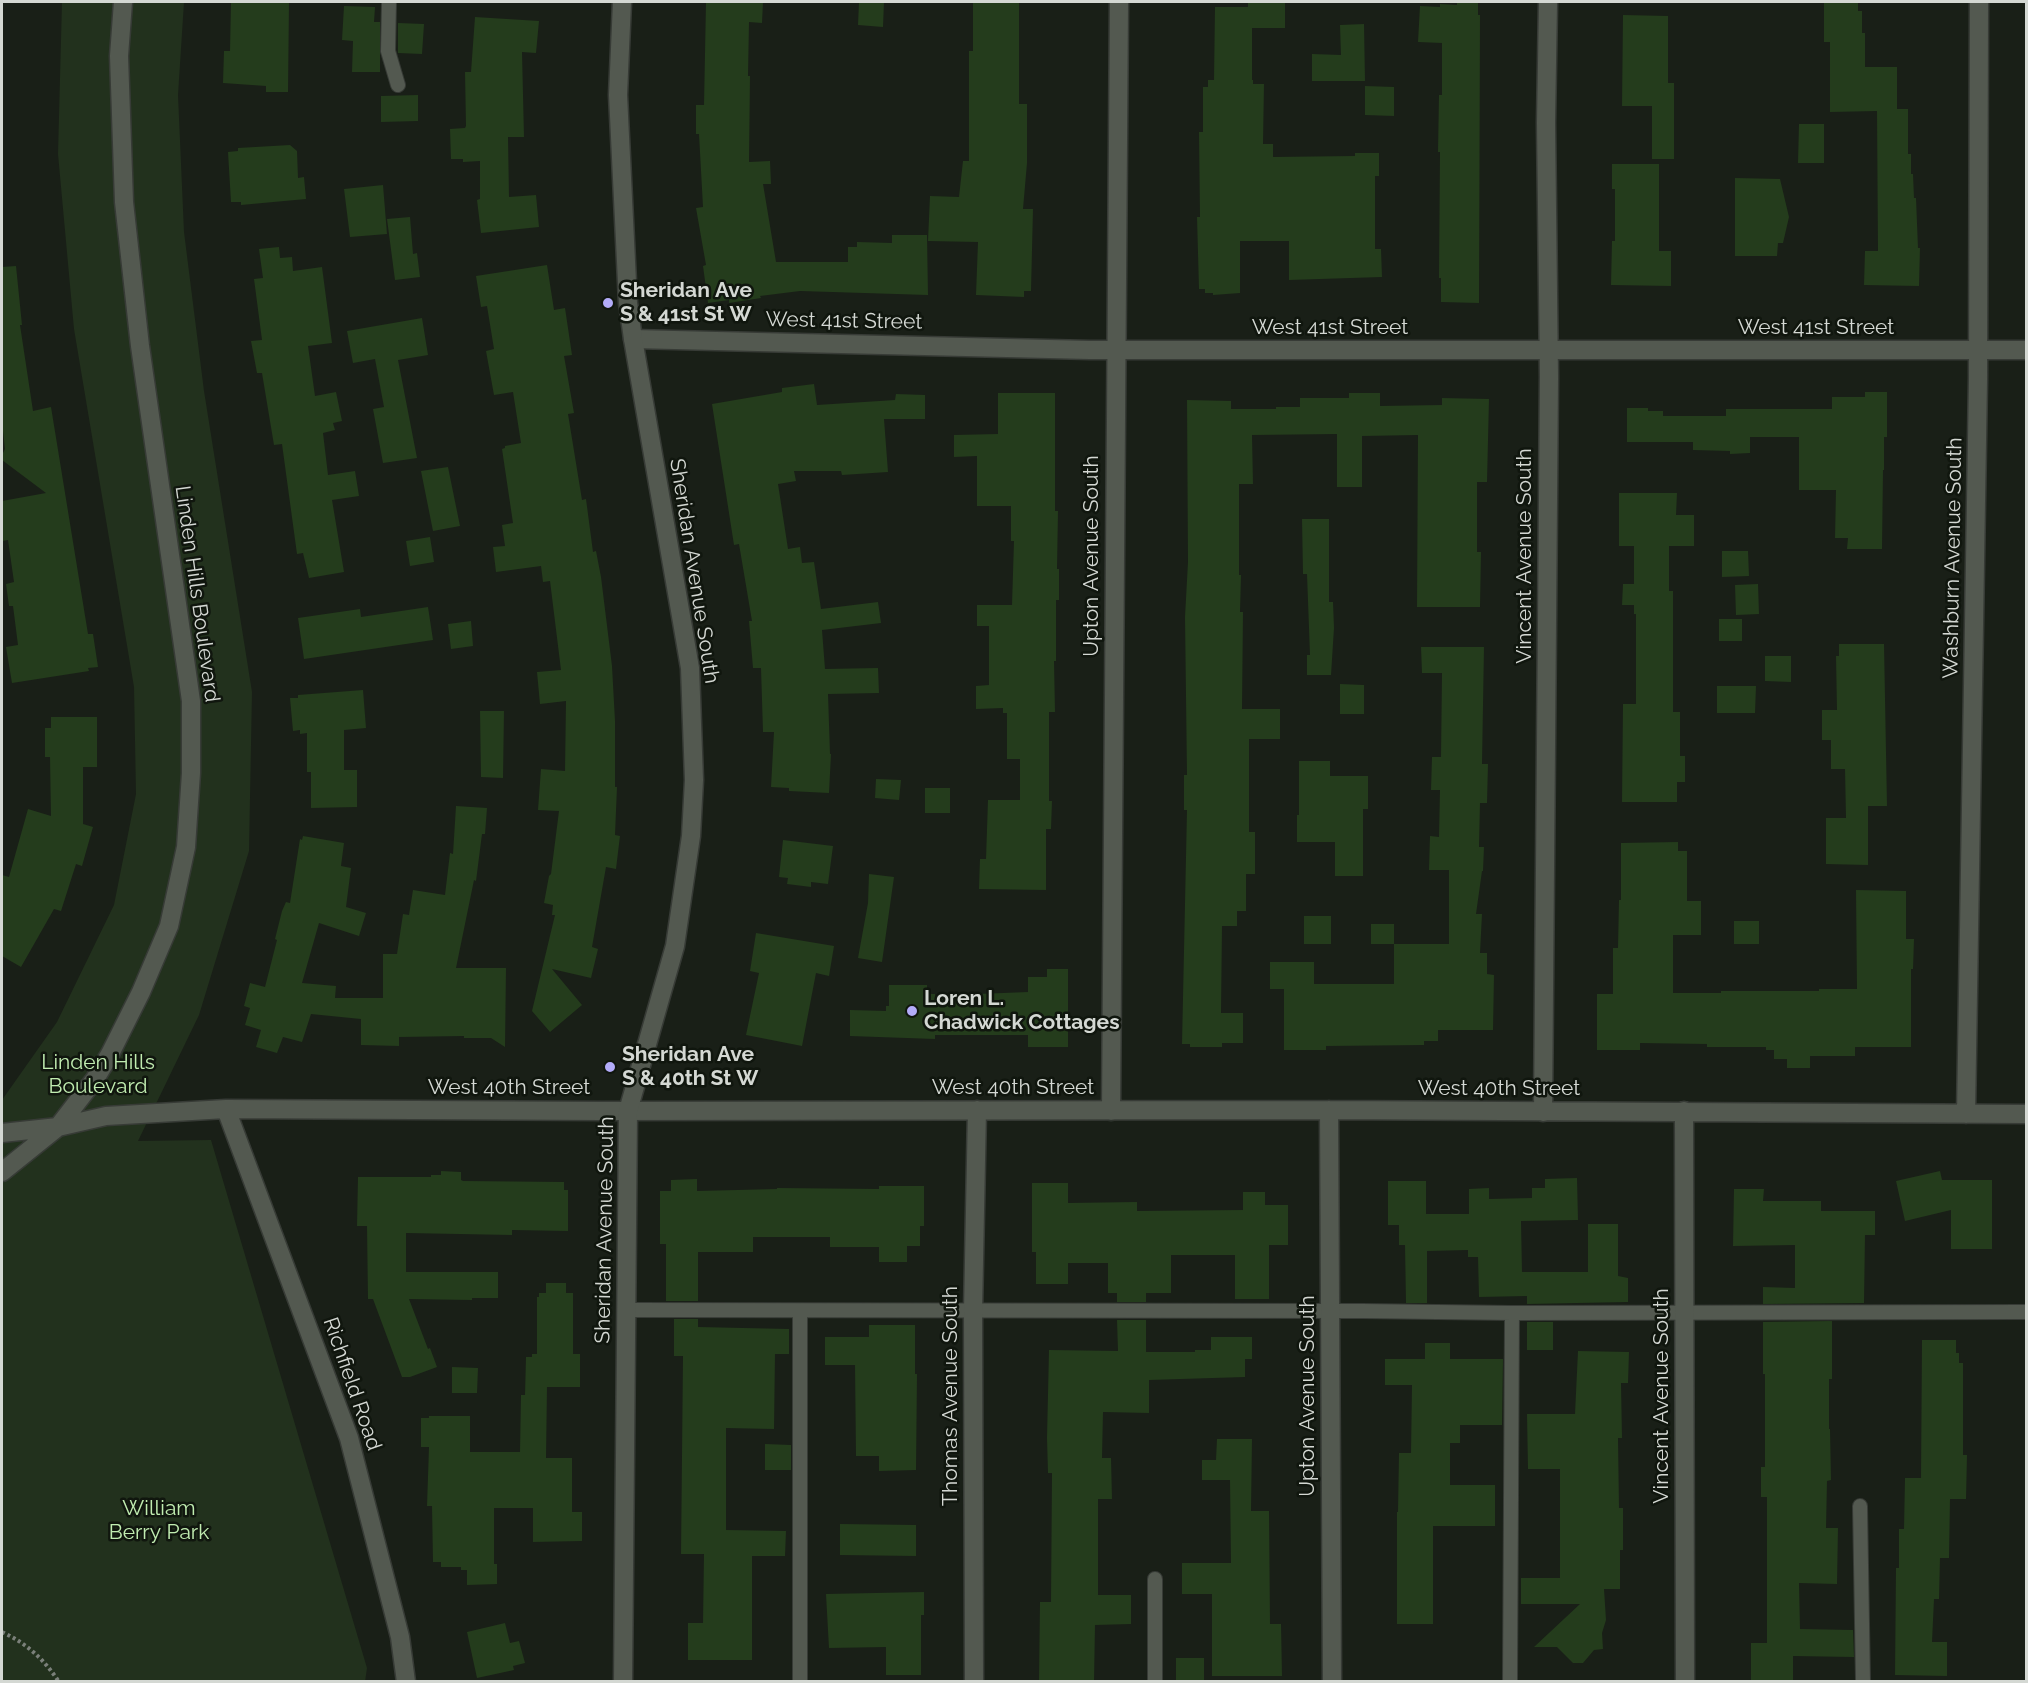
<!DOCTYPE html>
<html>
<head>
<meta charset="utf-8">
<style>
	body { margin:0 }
	#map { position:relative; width:2028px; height:1683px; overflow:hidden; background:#191f17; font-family:Raleway,sans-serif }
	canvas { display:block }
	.frame { position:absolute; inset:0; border:3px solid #d4d8d3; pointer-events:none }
</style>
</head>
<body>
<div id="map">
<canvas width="2028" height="1683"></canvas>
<div class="frame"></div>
</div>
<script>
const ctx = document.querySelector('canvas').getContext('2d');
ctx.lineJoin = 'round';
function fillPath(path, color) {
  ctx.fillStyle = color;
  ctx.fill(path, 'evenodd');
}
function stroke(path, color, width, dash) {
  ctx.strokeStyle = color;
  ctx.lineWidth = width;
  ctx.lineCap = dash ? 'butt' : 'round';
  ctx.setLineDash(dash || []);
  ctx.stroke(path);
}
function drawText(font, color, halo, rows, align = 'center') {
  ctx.font = font + ' Raleway,sans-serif';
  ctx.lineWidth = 5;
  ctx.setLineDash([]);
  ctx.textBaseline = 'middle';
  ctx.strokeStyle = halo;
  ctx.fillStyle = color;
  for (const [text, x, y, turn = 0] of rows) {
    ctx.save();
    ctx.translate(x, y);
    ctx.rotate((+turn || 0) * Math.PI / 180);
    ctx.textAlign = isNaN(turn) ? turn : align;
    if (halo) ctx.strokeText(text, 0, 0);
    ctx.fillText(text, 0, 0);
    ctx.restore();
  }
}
fillPath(new Path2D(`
	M62,2h122l-6,93 6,137 20,159 48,301 -3,159 -50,164 -61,126 73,-1 156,528 -2,14h-363v-582l55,-78 57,-117 22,-111 -2,-107 -60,-358 -16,-175z`), '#22311d');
fillPath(new Path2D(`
	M231,2h58l-1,90h-22v-6l-43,-3 1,-32h6z
	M706,2h57l-1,21 -13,-1 -1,54h2l-1,86 21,-1 1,23h-8l13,78h72v-15h9v-5l35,1v-8h35l1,60 -128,-4 -40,5 1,2 -32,5v-3l-21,3 -5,-37 3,-1 -10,-57 7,-1 -4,-73h-3v-29h8z
	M859,2h25l-1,25 -25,-2z
	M973,2h46v102h8v59l-4,46h10l-2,82h-7v6l-48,-2 2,-53 -50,-1 2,-45 29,1 4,-36h6v-110h4z
	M1248,2h37v26h-33v52h1v4h11l-1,60h10v13l82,-1v-3h24v23h-4v73h6l1,28 -93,3v-39h-49v52l-27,2v-2h-8v-4h-6l-2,-72h3l-1,-85h4v-45h5v-7h6l1,-73h33z
	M1457,2l21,1v12h2l-1,288 -38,-1v-24h-2l1,-126h-2l1,-57h3v-52l-24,-1 2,-36 20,1v-3l17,1z
	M1824,2h34v9h4v22h3v34h32v42h11v45h3v20h2l1,24h2l2,50h2l-1,38 -55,-1 1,-34h13l-1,-140 -47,1v-70h-6z
	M344,6l31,1 -1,15h6v50h-28l1,-31 -11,-1z
	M1623,15l45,1v67h6v76h-22v-53h-30z
	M475,17l64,4 -3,32 -14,-1 2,85h-16l1,60 27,-2 3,32 -58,6 -4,-33 3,-1v-38l-17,1v-3h-12l-1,-30 15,-1 1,-2 -1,-54h6z
	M398,23l26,1 -2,30 -24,-1z
	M1364,24l1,57h-53v-27l29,1 -1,-30z
	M1365,86l29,1v29l-29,-1z
	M418,95v26l-37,1v-26z
	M1799,124h25v39h-26z
	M290,145l7,6 1,27 6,-1 2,22 -65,6v-3h-10l-3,-50 10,-1v-3z
	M1612,164h47v87h12v35l-60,-1 1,-44h3v-52h-3z
	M1735,178l45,1 9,38 -6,26h-5l-1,13h-42z
	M383,185l4,49 -37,3 -6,-48z
	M410,217l3,37 4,-1 3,24 -25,3 -8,-61z
	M279,247l1,11 12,-1 1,14 29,-4 10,76 -24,3 7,50 21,-4 6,29 -9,2 2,7 -12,3 5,42 27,-4 4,25 -27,4 12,72 -35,6 -6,-25 -6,1 -15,-110 -8,1 -12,-72h-5l-6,-32 11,-1 -8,-61 9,-1 -4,-29z
	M547,265l7,45 11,-2 7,47 -8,1 10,57 -6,1 14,86 4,-1 7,53 3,-1 5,26 11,89 3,55v66h2l-2,48 5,1 -4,33 -10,-2 -14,80 6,2 -7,29 -39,-9 30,36 -32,27 -18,-21 23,-96h-3l1,-10 -9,-2 5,-27 2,-2 8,-63 -21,-1 3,-41 24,2 1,-70 -26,3 -3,-32 24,-2 -11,-89 -7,1 -2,-16 -45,6 -3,-25 12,-1 -3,-21 11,-2 -11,-74 3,-1v-2l16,-3 -8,-51 -19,3 -8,-44 8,-2 -7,-43 -6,1 -5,-31z
	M16,266l6,59h-2l13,86 18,-4 37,227h5l5,33 -10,1 1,3 -77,12 -6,-36 12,-2 -5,-39h-4l-3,-22 8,-2 -6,-42 -6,1v-40l44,-8 -44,-33v-5l3,-6 -3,-27v-155z
	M422,318l6,37 -30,5 19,98 -34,5 -10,-54 11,-2 -9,-48 -22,4 -6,-32z
	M814,384l3,21 78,-5 1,-6 29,1v24h-41l4,53 -46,3 -1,-4h-47l2,10 -18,3 10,65 12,-2 2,16 12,-1 7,47 57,-7 3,21 -59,7 3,39 53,-1 1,25 -51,1 2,60h1l-2,39 -40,-2v-3l-18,-1 3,-55h-11l-2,-64h-8l-4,-47h3l-13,-77 -5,1 -22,-141 70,-12v-4z
	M1865,392h22v45h-3v33h-1l-1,79h-35l1,-11h-13l1,-48h-37v-53h-49v16l-20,1v-3l-37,-1v-8h-66v-34h21v3h15v5h63v-7h106v-12h33z
	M998,393h57v118h3l-1,58h2v31h-3v61h-2l1,51h-6v89h3l-1,28h-5v61l-67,-1 1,-30h6l2,-59h32v-41h-13v-46h-4v-5l-27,1v-23l13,-1v-59h-12v-21h35l2,-64h-3v-35h-34v-50l-23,1v-22l44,-1z
	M1349,393h31v13l62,-1v-7l47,1 -2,83h-10v70h4l-1,55h-63l1,-172 -56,1v51h-25v-53l-85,1 1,49h-14v91h2l-1,37h3l-1,97h38v30h-31v93h6v42h-9v37h-9v15h-15l-1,87h22v30h-21v4h-32v-3h-8l5,-234h-3v-35h3l-2,-158 3,-55 -1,-162 44,1v8h45v-2h24v-9h49z
	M448,467l12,59 -27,5 -12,-60z
	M1619,493h58l-1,22h18v31h-25v45h4v121h7v44h5v26h-8v20h-55l1,-98h13v-90h-2v-9h-12l1,-21h11v-38h-15z
	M1302,519h27v83h4l1,26 -3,47h-24v-20h3l-3,-81h-4z
	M430,537l4,25 -24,4 -4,-25z
	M1722,551h26l1,25 -27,1z
	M1758,584l1,30 -23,1 -1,-30z
	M428,607l5,33 -129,19 -6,-41 62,-9 1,8z
	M1719,619h23v22h-23z
	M471,621l2,25 -22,3 -3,-25z
	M1839,644h45l3,162h-19v59l-42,-1v-46h20l-1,-49h-14v-29h-9v-30h15l-1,-54h3z
	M1421,647h63l-2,117h6l-1,39h-7l-1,44h5l-1,24h-1l-6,43h6l-2,39h7v21l7,1 -1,55h-55v11h-14v4l-98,1v4h-42v-61h-14v-27h44v22h80v-40h55v-74h-20l1,-34 9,1 1,-47h-9l1,-33h9l1,-84h-20z
	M1765,656h26v26l-26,-1z
	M1340,684l24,1v29h-24z
	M1717,686h39l-1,27h-38z
	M363,690l3,38 -22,2v40h13v37l-46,1v-36h-4v-39l-7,1v-4l-7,1 -3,-33h8v-3z
	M480,711h24l-1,67 -22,-1z
	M51,717h46v50h-14v57l10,3 -11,39 -6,-2 -15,47 -7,-2 -33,58 -19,-11v-81l7,2 19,-68 23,7 -1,-59h-5v-29h6z
	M1299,761h31v15h38v33h-5v67h-28v-34h-38v-27h2z
	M876,779l25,1 -2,20 -24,-2z
	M925,788h25v25h-25z
	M456,806l31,2 -2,26h-3l-6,47 -2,-1 -18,88h50l-1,79 -14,-9h-27v-2l-65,1v9l-38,-1v-26l-50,-5 -9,28 -19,-5 -6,16 -21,-6 5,-17 -16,-5 5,-17 -6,-2 6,-23 15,4 12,-47 -2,-1 7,-28 4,-9 4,1 10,-64 2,1 1,-4 41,7 -3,23 10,2 -5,39 20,6 -7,23 -40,-13 -17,60 34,3 -1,12h48v-44h14l6,-40 6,1 4,-25 32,5 5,-42 3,1z
	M783,840l50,6 -5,38 -17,-2v5l-24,-3 1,-6 -9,-1z
	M1678,842v9h9v50h14v34h-28v58h48v-2h98v-2h38l-1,-99 50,1v48h8l-1,30h-2v78h-56v9h-45v12h-23v-9h-13v-9h-8v-3h-59v-3l-67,-1v7h-43v-56h16v-46h5l1,-48h2v-57z
	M869,874l25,3 -12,85 -24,-4 10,-55z
	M1304,916h27v28h-27z
	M1734,921h25v23h-25z
	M1371,924h23v20h-23z
	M756,933l78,13 -5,30 -13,-3 -14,73 -56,-11 13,-62 -9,-2z
	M1047,969h21v78h-40v-12h-93v4l-85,-3v-26l36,1v-5h3v-21h38v9h8v5h43v-5l50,-2v-15h19z
	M441,1171l20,1v8l2,1 101,1v8h4v41l-56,-1v5l-106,-2v39h92v26h-26v2l-63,-1 19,50 2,-1 7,19 -27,10h-8l-29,-78h-5l-1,-73h-10l1,-49h73v-2h10z
	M1940,1171l2,9h50v69h-41v-39l-46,11 -9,-40z
	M1577,1178l1,42 -57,1 1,51h66v-48h30v52l10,2v24l-101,2v-8l-48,1 -1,-40h-10v-7l-41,1v52h-21l-1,-58h-6v-20h-11v-44h38v33h43v-25l20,-1v11l43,-1v-10h13v-9z
	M697,1179v12l80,-2v-1l102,1v-3h45v40h-4v20h-13v16h-28v-15h-49v-10h-77v15h-55v49h-32v-57h-6v-53h11v-11z
	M1032,1183h36v20l69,-1v9l106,-1v-18h22v13h23v40h-19v54h-34v-44h-64v38h-25v9h-29v-9h-9v-30h-40v21h-32v-32h-4z
	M1734,1189h30l-1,12h58v10h54v24h-10l-1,68 -101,1v-17l32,1v-43l-62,1z
	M546,1283h20v10h7v61h7v33h-33l-1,71h26v54h10v29l-49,1v-34h-39v56h3v20l-30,1v-15h-6v-3h-20v-5h-8l-1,-56h-5l2,-59h-8v-29h8v-2h41v36h50l1,-57h4l1,-38h6v-3h5v-57h2v-4h7z
	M674,1319h24v8l91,2v25h-14l-1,75 -48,-1v102l60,1 -1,25h-33v104h-64v-37h15l1,-69h-23l2,-198h-9z
	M1117,1320h29v32h49v-2h16v-13h41v22h-7v18l-96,3v33l-46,-1 -1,46h9l1,41h-14v96h33v29l-36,1 -1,57h-55l1,-80h11l1,-129h-4l-1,-35 2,-88 69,1z
	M1832,1321v58h-3v50h1l1,51 -4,1 -1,47h12l-1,56 -38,-1 1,46 53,1 1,27 -61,-1v26h-42v-39h16v-146h-6v-30h4v-93h-2v-52z
	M1527,1322h26v28h-26z
	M869,1325h46v49h2l-1,96 -37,1v-15h-23l-1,-91h-30v-28h44z
	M1922,1340h34v13h3v10h4v92h4l-1,44h-16l-1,59h-9l-1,41h-5l-2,43h15v34l-52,-1 1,-107h3v-39h5l1,-51h16z
	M1425,1343h25v16h53l-1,66h-42v18h-10v42h45v41h-62v98h-36v-112h1l1,-59h12l1,-68h-27v-26h40z
	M1578,1351l51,1 -1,31h-7l1,55h-4l1,70h4v42h-3v39h-16l2,31 -4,13 1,16 -9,1 -11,13h-10l-16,-16h-23l46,-43h-59v-26h39v-109h-32l-1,-55h48z
	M452,1367l26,1 -1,25h-25z
	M1217,1439h35l-1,72h18l1,113h11l1,52h-70v-82h-30v-31h49l-1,-83h-28v-20h14z
	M765,1444l26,1v25h-26z
	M840,1524l76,1v31l-76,-1z
	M924,1592v23h-3v60h-35v-28l-57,1 -3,-54z
	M505,1623l5,20 9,-2 6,22 -12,3 1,4 -37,8 -10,-46z
	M1176,1658h28v24h-28z`), '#243c1c');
const service = new Path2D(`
	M389,2l-1,49 10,34
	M626,1310l736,1 150,2 514,-1
	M800,1311v371
	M1860,1506l3,176
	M1155,1682v-103
	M1510,1682l2,-369`);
const minor = new Path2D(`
	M633,339l457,11h936
	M226,1109l123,329 51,199 6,45
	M1329,1110l3,572
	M1111,1111l8,-1109
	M1684,1111l1,571
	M1543,1112l6,-735 -3,-254 2,-121
	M1966,1114l12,-735 1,-377
	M2,1133l56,-6 48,-11 120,-7 376,2 727,-1 697,4
	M2,1172l56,-45 37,-48 15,-25 31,-62 28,-66 17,-79 5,-74v-72l-51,-355 -16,-144 -5,-146 4,-54
	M974,1682l-1,-371 4,-201`);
const tertiary = new Path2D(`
	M622,2l-4,93 10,208 5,36 57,329 4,112 -3,56 -16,110 -47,165 -5,571`);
stroke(service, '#373b36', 16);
stroke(minor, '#373b36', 21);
stroke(tertiary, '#373b36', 21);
stroke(new Path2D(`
	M2,1632c24,11 42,27 57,50`), '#7b807a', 4, [3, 3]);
stroke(service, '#535950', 14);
stroke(minor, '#535950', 18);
stroke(tertiary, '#535950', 18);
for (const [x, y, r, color] of [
	[608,303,6,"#b3acf9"],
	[912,1011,6,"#b3acf9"],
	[610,1067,6,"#b3acf9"]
]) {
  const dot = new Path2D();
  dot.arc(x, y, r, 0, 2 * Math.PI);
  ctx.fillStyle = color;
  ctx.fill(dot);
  stroke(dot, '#10160e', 2);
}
drawText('bold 21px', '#d4d8d3', '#10160e', [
	["Sheridan Ave",620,291],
	["S & 41st St W",620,315],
	["Loren L.",924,999],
	["Chadwick Cottages",924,1023],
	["Sheridan Ave",622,1055],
	["S & 40th St W",622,1079]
], 'left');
drawText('21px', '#d4d8d3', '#10160e', [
	["West 41st Street",844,321,1],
	["West 41st Street",1330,328],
	["West 41st Street",1816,328],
	["Upton Avenue South",1092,556,-90],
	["Vincent Avenue South",1525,556,-90],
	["Washburn Avenue South",1953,558,-89],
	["Sheridan Avenue South",694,571,81],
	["Linden Hills Boulevard",197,594,82],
	["West 40th Street",509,1088],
	["West 40th Street",1013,1088],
	["West 40th Street",1499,1089],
	["Sheridan Avenue South",605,1230,-89],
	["Richfield Road",352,1384,71],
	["Thomas Avenue South",951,1396,-90],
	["Upton Avenue South",1308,1396,-90],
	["Vincent Avenue South",1662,1396,-90]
]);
drawText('21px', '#c0ecb0', '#10160e', [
	["Linden Hills",98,1063],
	["Boulevard",98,1087],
	["William",159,1509],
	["Berry Park",159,1533]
]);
</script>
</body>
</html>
